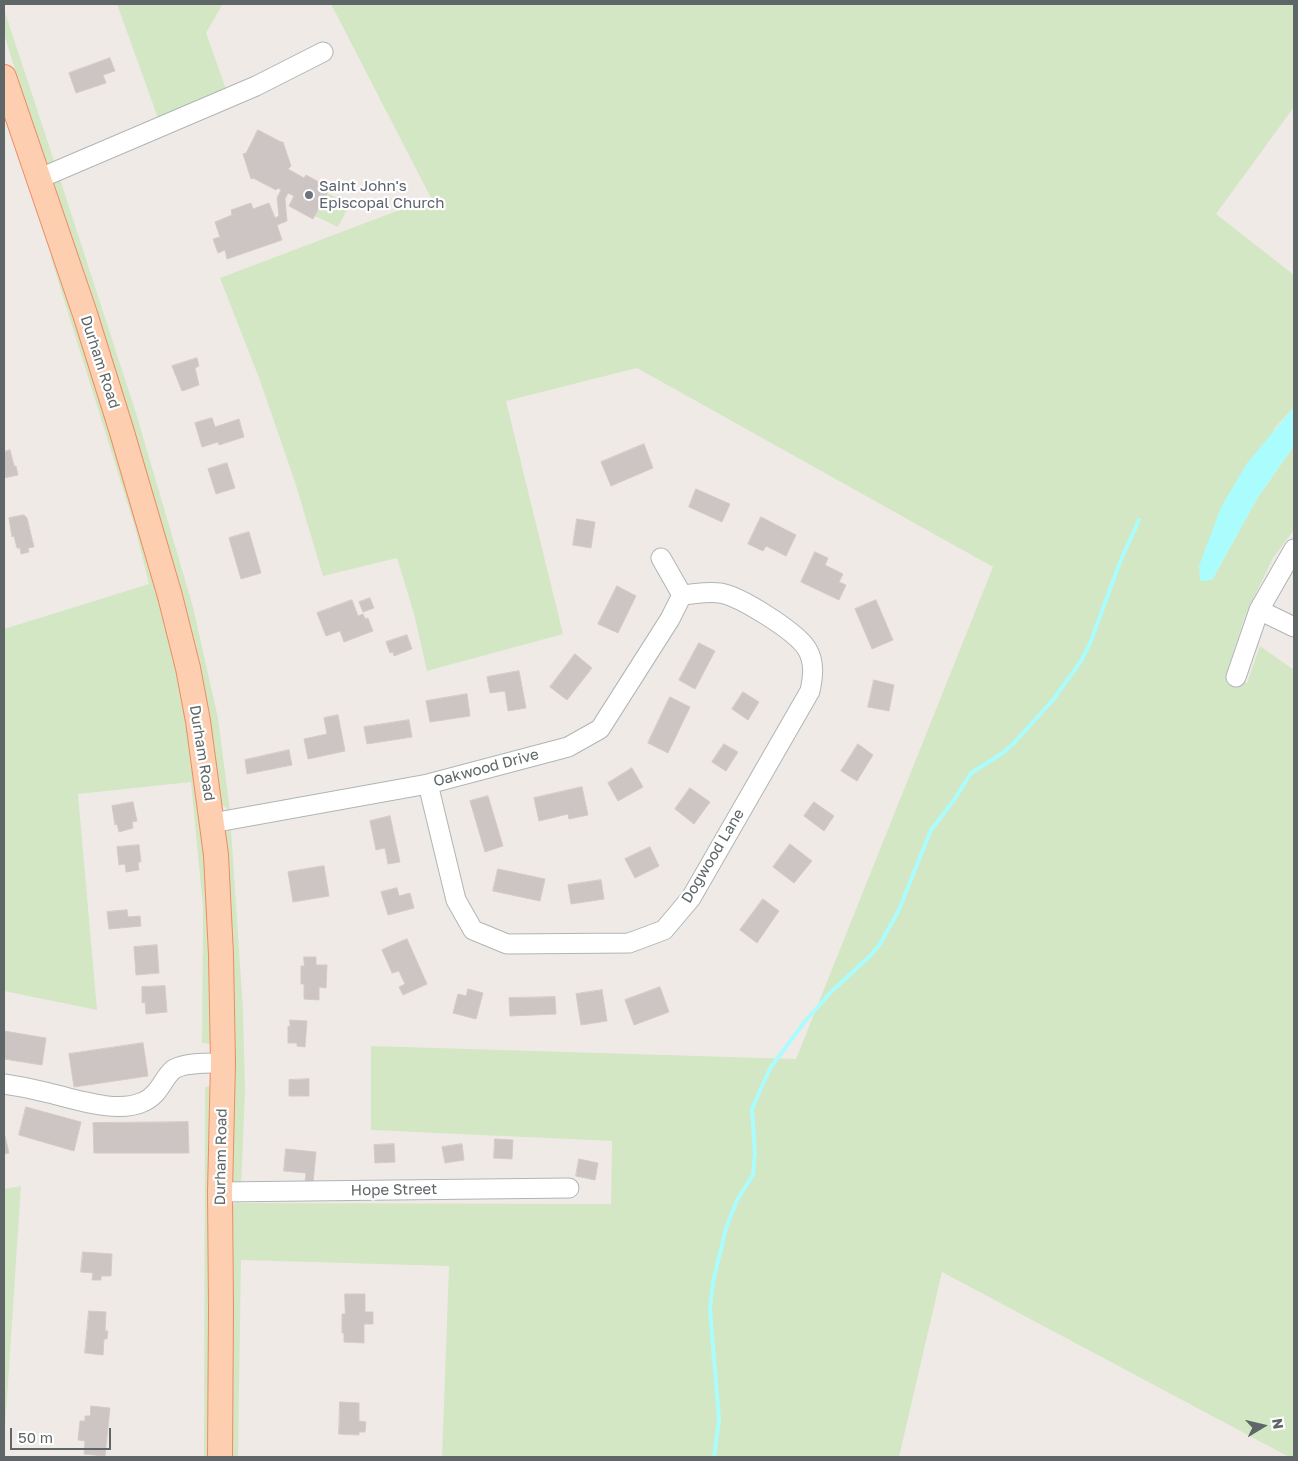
<!DOCTYPE html>
<html>
<head>
<meta charset="utf-8">
<style>
	body { margin:0 }
	#map { position:relative; width:1298px; height:1461px; overflow:hidden; background:#f0eae7; font-family:"Golos Text",sans-serif }
	canvas { display:block }
	.frame { position:absolute; inset:0; border:5px solid #5e6667; pointer-events:none }
	.north { position:absolute; left:1238px; top:1401px; width:50px; height:50px; -webkit-text-stroke:4px #fff; paint-order:stroke; rotate:81deg; font-size:14px; font-weight:700; line-height:20px; text-align:center; color:#5e6667 }
	.north::after { content:''; display:block; margin:auto; width:18px; height:22px; background:#5e6667; clip-path:polygon(50% 0,100% 100%,50% 72%,0 100%) }
	.scale { position:absolute; left:10px; top:1428px; width:101px; height:22px; box-sizing:border-box; border:2px solid #5e6667; border-top:0; padding-left:6px; font-size:15px; line-height:18px; white-space:nowrap; color:#5e6667; -webkit-text-stroke:4px #fff; paint-order:stroke }
</style>
</head>
<body>
<div id="map">
<canvas width="1298" height="1461"></canvas>
<div class="frame"></div>
<div class="north">N</div>
<div class="scale">50 m</div>
</div>
<script>
const ctx = document.querySelector('canvas').getContext('2d');
ctx.lineJoin = 'round';
function fillPath(path, color) {
  ctx.fillStyle = color;
  ctx.fill(path, 'evenodd');
}
function stroke(path, color, width, dash) {
  ctx.strokeStyle = color;
  ctx.lineWidth = width;
  ctx.lineCap = dash ? 'butt' : 'round';
  ctx.setLineDash(dash || []);
  ctx.stroke(path);
}
function drawText(font, color, halo, rows, align = 'center') {
  ctx.font = font + ' "Golos Text",sans-serif';
  ctx.lineWidth = 4.5;
  ctx.setLineDash([]);
  ctx.textBaseline = 'middle';
  ctx.strokeStyle = halo;
  ctx.fillStyle = color;
  for (const [text, x, y, turn = 0] of rows) {
    ctx.save();
    ctx.translate(x, y);
    ctx.rotate((+turn || 0) * Math.PI / 180);
    ctx.textAlign = isNaN(turn) ? turn : align;
    if (halo) ctx.strokeText(text, 0, 0);
    ctx.fillText(text, 0, 0);
    ctx.restore();
  }
}
fillPath(new Path2D(`
	M117,4h109l-4,1 -16,28 21,59 -68,29z
	M331,4h963v103l-78,107 78,61v132l-19,21 -63,152 46,-83 36,-51v84l-21,28 -28,58 -20,61 22,6 13,-37 34,24v787h-5l-347,-185 -43,185h-457l7,-191 -208,-6 -3,197h-11l4,-250 4,-4 376,1 1,-63 -241,-11v-84l425,13 197,-492 -356,-199 -131,33 57,233 -136,37 -13,-57 -17,-56 -74,18 -28,-94 -36,-104 -39,-100 211,-80z
	M4,9l51,155 -7,1 -4,-2 -40,-129z
	M59,176l77,237 57,194 25,111 12,93 -10,-8 -168,-616 1,-5z
	M327,193l23,11 -12,23 -23,-11z
	M50,255l15,24 117,397 28,193 1,175 -9,-1 1,-136 -12,-125 -113,12 19,216 -93,-19v-362l145,-45 -13,-53z
	M231,829l12,181 2,81 -4,97 -6,-2 -2,-4v-115l-8,-231 2,-5z
	M211,1086l2,371h-9l1,-370z
	M21,1186l-17,258v-255z`), '#d3e7c5');
fillPath(new Path2D(`
	M1294,407v39l-36,51 -46,83 -12,1 -1,-15 22,-59 26,-44z`), '#abfcfd');
stroke(new Path2D(`
	M714,1457l5,-37 -9,-111 3,-27 13,-54 11,-28 16,-25 2,-22 -3,-44 9,-21 10,-21 35,-47 26,-29 39,-36 9,-11 18,-32 33,-82 23,-30 17,-27 33,-21 10,-9 38,-42 29,-40 10,-20 29,-79 19,-42`), '#abfcfd', 4);
const building = new Path2D(`
	M110,58l5,13 -12,4 3,8 -30,10 -7,-20z
	M258,130l23,12h2l8,24 -3,3 16,9 2,-3 24,13 -17,31 -24,-13 5,-10 -6,-3 -3,6 2,22 -10,4 5,15 -55,19 -2,-9 -7,3 -5,-14 7,-2 -5,-15 17,-7 -1,-5 20,-7 2,6 16,-6 6,15 4,-2 -2,-18 4,-8 -3,-2 -2,2 -23,-12 -2,1 -8,-25 3,-1z
	M197,358l2,8 -4,2 4,17 -17,6 -10,-25z
	M212,418l3,9 24,-8 5,18 -25,8 -1,-3 -16,5 -7,-24z
	M644,444l9,24 -42,18 -10,-24z
	M10,450l4,16h2l2,9 -14,3v-26z
	M227,463l8,25 -19,6 -8,-25z
	M696,489l34,15 -8,18 -33,-15z
	M24,515l3,3 7,29 -6,1 1,4 -8,2 -1,-6h-3l-3,-12 -2,1 -3,-19z
	M761,517l35,18 -10,21 -20,-10 -3,5 -15,-7z
	M577,519l18,3 -4,26 -18,-3z
	M249,532l12,41 -20,6 -12,-41z
	M815,552l13,6 -3,7 18,9 -4,8 7,3 -7,15 -38,-18z
	M617,586l19,10 -18,37 -20,-9z
	M370,598l4,10 -11,4 -4,-10z
	M352,600l6,16 5,-2 2,5 3,-1 5,13 -29,11 -4,-11 -14,5 -9,-23z
	M876,600l17,40 -21,9 -17,-40z
	M407,635l5,14 -18,7 -1,-4 -3,1 -4,-11z
	M699,643l16,8 -20,38 -16,-9z
	M575,654l17,14 -25,32 -17,-13z
	M519,671l7,37 -18,3 -3,-20 -15,2 -3,-16z
	M874,680l20,5 -5,26 -21,-4z
	M743,692l16,10 -11,18 -16,-11z
	M467,694l3,22 -40,6 -4,-21z
	M670,697l20,10 -22,46 -20,-10z
	M338,715l7,36 -37,8 -4,-20 23,-5 -3,-16z
	M409,720l3,17 -45,7 -3,-17z
	M724,744l14,8 -12,19 -14,-9z
	M858,744l15,11 -16,26 -16,-10z
	M289,750l3,15 -45,9 -2,-14z
	M632,768l11,19 -25,14 -10,-18z
	M582,787l6,28 -19,4 -1,-5 -29,7 -5,-23z
	M690,788l20,14 -16,22 -19,-15z
	M488,796l15,50 -18,6 -15,-51z
	M133,802l4,19 -5,1 1,6 -14,4 -2,-8 -2,1 -3,-19z
	M814,802l20,14 -10,15 -20,-15z
	M390,816l10,46 -12,2 -3,-16 -9,2 -6,-29z
	M790,844l22,17 -18,22 -21,-16z
	M139,845l2,17h-3l1,8 -13,2 -1,-8 -6,1 -2,-18z
	M650,847l9,19 -24,12 -10,-19z
	M324,866l5,30 -36,6 -5,-30z
	M498,869l47,10 -5,22 -47,-10z
	M601,880l3,19 -33,5 -3,-19z
	M397,888l2,8 11,-3 4,15 -26,7 -7,-23z
	M763,899l16,12 -22,32 -17,-13z
	M127,910l1,7 12,-1 1,10 -32,3 -2,-17z
	M407,939l20,45 -24,11 -4,-8 6,-3 -6,-13 -7,2 -10,-23z
	M157,945l2,28 -23,2 -2,-28z
	M304,957h12v8h11l-1,23 -7,-1v13l-15,-1v-15h-3v-18h3z
	M165,986l2,26 -21,2 -1,-12 -3,1v-16z
	M660,987l9,25 -35,13 -9,-25z
	M468,989l15,4 -7,26 -23,-6 5,-19 8,2z
	M602,990l5,31 -26,4 -5,-31z
	M555,997l1,17 -46,2 -1,-18z
	M290,1020l17,1 -2,26 -8,-1v-3h-9v-17l2,1z
	M4,1031l42,7 -4,27 -38,-6z
	M143,1043l5,33 -74,11 -5,-33z
	M309,1079v17h-20v-16z
	M26,1107l55,15 -7,29 -55,-16z
	M188,1122l1,31h-95l-1,-30z
	M4,1132l5,21 -5,1z
	M495,1139l18,1 -1,19 -18,-1z
	M394,1144l1,18 -20,1 -1,-18z
	M462,1144l2,16 -19,3 -3,-16z
	M286,1149l30,3 -3,31 -8,-1 1,-9 -22,-2z
	M579,1159l19,4 -3,17 -19,-4z
	M83,1252l29,2 -1,22h-10v4h-9l1,-7 -12,-1z
	M345,1294h20v18h8v12h-9v19l-20,-1v-9h-2v-19h3z
	M89,1311l17,1 -1,19h3l-1,8h-3l-1,16 -18,-2z
	M340,1402l19,1v18l7,1 -1,10h-6v3l-20,-1z
	M91,1406l19,2 -5,48 -21,-2 1,-13 -7,-1 2,-19h5v-5h5z`);
fillPath(building, '#ccc5c4');
stroke(building, '#d5cac6', 1);
const minor = new Path2D(`
	M38,179l218,-93 67,-34
	M661,558l21,37
	M1259,610l35,17
	M1236,677l23,-67 35,-61
	M428,784l28,116 17,30 34,14 122,-1 35,-13 27,-32 119,-207c3,-14 5,-29 -3,-42 -10,-17 -67,-53 -87,-56 -12,-2 -25,1 -38,2
	M212,823l216,-39 140,-37 32,-18 70,-110 12,-24
	M4,1084c15,2 30,5 45,9 26,6 68,21 94,9 17,-7 20,-25 31,-33 12,-7 36,-6 49,-6
	M220,1192l349,-4`);
const major = new Path2D(`
	M4,77l81,237 36,115 49,167 18,72 10,53 18,134 5,100 2,108 -3,129 1,118 -1,147`);
stroke(minor, '#afb5b6', 21);
stroke(major, '#ee8b63', 26);
stroke(minor, '#fff', 19);
stroke(major, '#fdcfb0', 24);
for (const [x, y, r, color] of [
	[309,195,5,"#6b7280"]
]) {
  const dot = new Path2D();
  dot.arc(x, y, r, 0, 2 * Math.PI);
  ctx.fillStyle = color;
  ctx.fill(dot);
  stroke(dot, '#fff', 2);
}
drawText('15px', '#5b616d', '#fff', [
	["Saint John's",319,186],
	["Episcopal Church",319,203]
], 'left');
drawText('15px', '#5e6667', '#fff', [
	["Durham Road",100,362,72],
	["Durham Road",202,753,81],
	["Oakwood Drive",486,768,-15],
	["Dogwood Lane",713,856,-59],
	["Durham Road",221,1157,-89],
	["Hope Street",394,1190,-1]
]);
</script>
</body>
</html>
